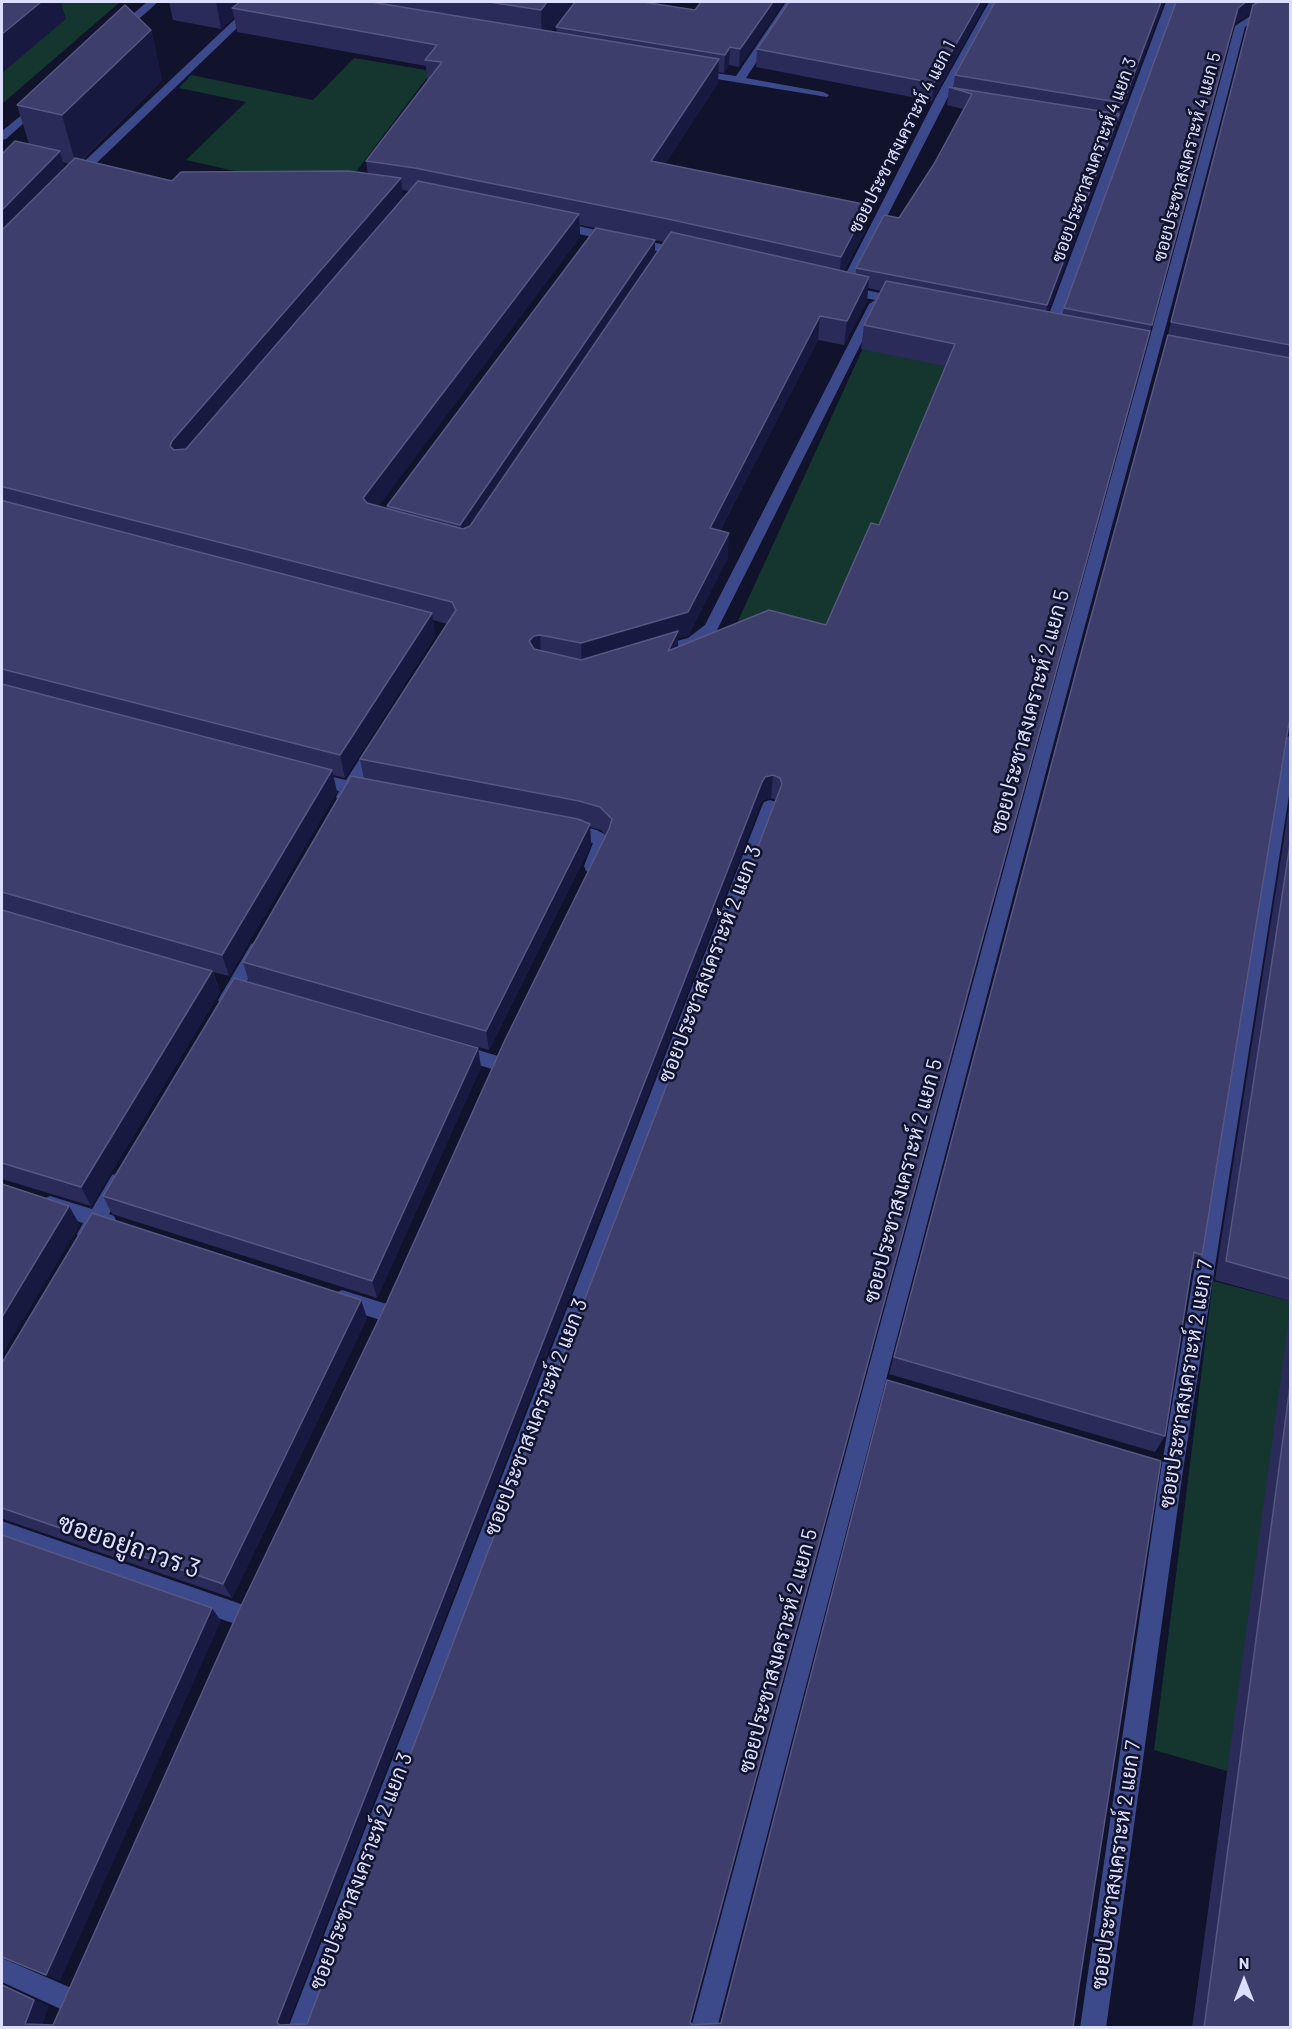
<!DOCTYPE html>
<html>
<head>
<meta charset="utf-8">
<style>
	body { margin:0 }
	#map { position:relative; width:1292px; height:2029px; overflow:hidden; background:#11122c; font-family:Barlow,sans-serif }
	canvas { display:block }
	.frame { position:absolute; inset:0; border:3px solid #dcdfff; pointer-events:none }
	.north { position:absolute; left:1214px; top:1951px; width:60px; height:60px; -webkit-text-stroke:4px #11122c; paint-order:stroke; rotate:0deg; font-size:16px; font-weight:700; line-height:24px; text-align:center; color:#dcdfff }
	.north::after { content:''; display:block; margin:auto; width:21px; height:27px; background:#dcdfff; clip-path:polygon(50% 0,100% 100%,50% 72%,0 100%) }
</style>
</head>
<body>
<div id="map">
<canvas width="1292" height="2029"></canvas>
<div class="frame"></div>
<div class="north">N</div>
</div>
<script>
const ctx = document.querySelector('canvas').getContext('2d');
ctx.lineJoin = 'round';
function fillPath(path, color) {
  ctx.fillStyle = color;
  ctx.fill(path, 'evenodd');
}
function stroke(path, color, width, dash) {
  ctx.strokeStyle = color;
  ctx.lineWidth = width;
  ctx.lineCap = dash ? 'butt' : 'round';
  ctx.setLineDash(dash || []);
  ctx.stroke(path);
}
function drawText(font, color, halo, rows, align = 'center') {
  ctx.font = font + ' Barlow,Sarabun,sans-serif';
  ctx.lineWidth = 5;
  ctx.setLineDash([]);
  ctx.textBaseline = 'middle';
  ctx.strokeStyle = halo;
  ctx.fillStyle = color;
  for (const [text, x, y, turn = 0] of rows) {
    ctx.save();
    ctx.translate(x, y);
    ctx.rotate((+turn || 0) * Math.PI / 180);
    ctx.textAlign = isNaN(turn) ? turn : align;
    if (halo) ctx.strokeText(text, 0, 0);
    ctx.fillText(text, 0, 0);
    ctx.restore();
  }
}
fillPath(new Path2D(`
	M2,2h118l-118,102z
	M354,58l78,13 -86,114 -107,-13 -53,-12 60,-58 -67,-14 12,-13 122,25z
	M863,348l114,19 -137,293 -107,-28z
	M1213,1281l77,20v433l-4,54 -132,-38z`), '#14362e');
fillPath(new Path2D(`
	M147,2h11l-36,32h-8v-4z
	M253,2h11l-185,178h-8v-6z
	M786,2h10l-50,76 77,14 6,3 -2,2 -135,-22v-4l4,-1 40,6z
	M989,2h10l-51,95 -97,190 49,10 6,4 -6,4 -60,-12 -2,-4 98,-192z
	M1166,2h10l-119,328 -7,4 -5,-1 -2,-3z
	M1253,14l37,2v6l-35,-2 -10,7c-58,225 -120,449 -180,673 -117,442 -233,885 -348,1328h-26c119,-444 238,-886 359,-1329 61,-224 125,-448 185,-673z
	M40,100l4,1v4l-38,34 -4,1v-9z
	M555,221l129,28 6,4 -6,4 -133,-29 -2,-3 2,-3z
	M875,300l6,4 -165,328 -18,14 -43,11 -5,-1 -3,-4 3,-4 38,-10 17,-13 164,-321z
	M1290,736v53l-107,681 -77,558h-26l81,-558 121,-728 2,-4z
	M374,744l6,2 2,4 -21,34 14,4 2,4 -2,4 -6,2 -15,-3 -4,6 -6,2 -6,-2 -2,-4 3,-6 -34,-9 -2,-4 2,-4 6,-2 35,8 22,-34z
	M770,800l6,2 2,4 -465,1222h-25l474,-1222 2,-4z
	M567,824c14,3 36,3 43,17l-12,30 -6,2 -6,-2 -2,-5 9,-23 -32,-9 -2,-4 2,-4z
	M257,942l6,2 3,5 -3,5 -30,51 -6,2 -6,-2 -3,-5 3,-5 30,-51z
	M456,1043l45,14 3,5 -3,5 -6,3 -45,-14 -3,-5 3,-5z
	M119,1173l7,2 3,6 -20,33 5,2 3,6 -3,6 -7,3 -6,-2 -7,11 -7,3 -7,-3 -3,-6 6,-11 -40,-12 -3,-6 3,-6 7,-3 42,13 20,-34z
	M342,1290l48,15 3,7 -3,7 -7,2 -48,-16 -3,-6 3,-6z
	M2,1521l236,82 8,3 3,8 -3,8 -8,3 -236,-82z
	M2,1958l74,32 4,9 -4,9 -9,4 -65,-30z`), '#3c498b');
fillPath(new Path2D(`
	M169,2h205l4,1v-1h191l1,5 -19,24 6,1 -1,-5 139,-17 89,-8 -45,65 -10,-2 -5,8 -6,-1v11l-53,81 201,65 -22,42 12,2v-5l43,-50 35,-54 29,-55 -16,-4 2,-18 4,1 2,-13 209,-73 -45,119h-2l-2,11 -67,179 15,3 1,-6 112,-306h114v732l-3,1 -85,520 -11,18h-1l-25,163 -10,16 -266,-78 181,-682 95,-346 86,-334 -18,13 -86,318 -175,637 -282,1042 2,3 29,-2 357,-31 -5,36h-1071v-44l46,22 -6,19h11l334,-723 219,-466 -5,-6 -11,-3 1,18 -102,205 -240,-68 -6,-20 121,-183 -4,-20 87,-135 -14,-4 2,16 -90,142 -12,-3 4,17 -108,184 -16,-4 7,20 -129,214 -89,-27v-1025l27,-10 -12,-39 134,-75 11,50 -80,80 90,21 196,-7 -2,-13 61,-80 -1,-15 -189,-34 -3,-15 -13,12 -48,-9zM63,162l6,2 -5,4zM402,190l8,1 -7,7zM580,225l15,3 -208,278v3l-9,-3 202,-269zM655,240l9,2 -194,284 -2,1 187,-274zM868,288l13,3 -17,34 -3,24 84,17 -66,159 -53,100 -148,22v-9l10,-2 40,-79 -8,-26 98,-191 26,5 23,-44zM771,798l5,2 -469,1224 -20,1 473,-1220 3,-5z
	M789,2h198l-55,99 -176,-34 1,-18z
	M1290,800v501l-75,-21z
	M481,1067l-104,231 -265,-84 -9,-18z
	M361,1300l6,18 -135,280 -229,-79 -1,1v-157z
	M1290,1311v717h-98z`), '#2a2b59');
fillPath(new Path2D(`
	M41,2h20l5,17 -64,54v-39z
	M216,2h35l-19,6 2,9 -13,12z
	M547,2h22l1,5 -28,36 -1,-33z
	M773,2h11l-45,65 1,-18z
	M980,2h7l-55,99 2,-18z
	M1161,2h3l-45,119 4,-18z
	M1246,2h9l-3,10 -19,13 -86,318 91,-335z
	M151,30l11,50 -86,85 -14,-50z
	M730,47l-1,18 -5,8 1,-18z
	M719,59l-1,24 -67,102v-24z
	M1119,114l-4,18 -71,190 3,-17z
	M60,151l6,24 -64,66v-31z
	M401,178l3,24 -228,268 -6,-24 2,-5z
	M868,205l-2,24 -27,52 2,-24z
	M579,214l1,23 -213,285 -4,-24z
	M655,240v13l-194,284 -1,-12z
	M869,277l-2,24 -23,44 3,-24z
	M820,316l-2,24 -109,212 1,-24z
	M729,533l-1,24 -40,79 -10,2v16l-96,13 -1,-24z
	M432,613l3,23 -90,142 -5,-23z
	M540,635l1,24 -5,1 -7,-19 5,-5z
	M1290,717v17l-7,2z
	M332,770l5,22 -108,184 -7,-21z
	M773,775l-2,23 -8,2 -3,5 -474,1222 -7,-2 -2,-3 485,-1240 3,-5z
	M590,824l1,21 -102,205 -3,-19z
	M212,971l8,21 -129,214 -10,-19z
	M478,1048l3,19 -104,231 -5,-17z
	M69,1206l11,19 -78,130v-38z
	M361,1300l6,18 -135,280 -9,-14z
	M212,1608l9,13 -161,360 -14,-6z
	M2,1984l46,22 -7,22 -16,-4z`), '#181940');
const building = new Path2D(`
	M2,2h39l-39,32z
	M240,2h131l348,57 -68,102 217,44 -27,52 -173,-38 -253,-51 -49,-7 76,-99 -17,-2 12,-15 -205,-37z
	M489,2h58l-6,8z
	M575,2h68l52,8 6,-8h72l-33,47 -10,-2 -5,8 -169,-28z
	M789,2h191l-46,81 -177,-34z
	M995,2h166l-38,101 -168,-28z
	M1176,2h70l-8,6 -86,317 -88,-17z
	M1259,2h31v343l-119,-23 82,-317z
	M125,5l26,25 -89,85 -45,-10z
	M949,87l170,27 -72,191 -191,-37 28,-53 15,3 35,-54 38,-70z
	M15,141l45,10 -58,59v-56z
	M75,158l97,23 9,-9 168,-1 52,7 -229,263 -2,5 4,4 12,-1 232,-268 161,33 -216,284 4,5 96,26 7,-3 201,-294 198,45 -22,44 -27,-5 -110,212 19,5 -41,79 -107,31 -41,-8 -6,1 -5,5 5,8 47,11 97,-29 -10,20 101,-41 57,15 45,-102 8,2 76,-181 -91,-19 22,-44 264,50 -173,627 -287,1064 2,3 29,-2 166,-643 274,81 -83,531 -5,36h-1071v-43l32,15 -9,24 28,1 186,-415 148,-308 117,-260 105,-213 3,-10 -12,-12 -21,-6 -219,-42 96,-149 -4,-8 -448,-115h-2v-257zM773,775l7,3 2,6 -475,1240 -28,1 -2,-3 485,-1240 3,-5z
	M596,228l59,12 -195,285 -73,-19z
	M1168,335l122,23v359l-88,538 -8,-3 -29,184 -271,-79 183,-689z
	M2,501h2l428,112 -92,142 -338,-86z
	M2,684l330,86 -110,185 -220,-63z
	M351,776l227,43 12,5 -104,207 -243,-69z
	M1290,844v435l-64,-18z
	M2,910l210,61 -131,216 -79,-24z
	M234,978l244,70 -106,233 -269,-85z
	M2,1184l67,22 -67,111z
	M92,1213l269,87 -138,284 -221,-76v-145z
	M1290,1386v642h-86z
	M2,1535l210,73 -166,367 -44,-18z`);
fillPath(building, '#3d3e6b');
stroke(building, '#565782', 1.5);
drawText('18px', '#dcdfff', '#11122c', [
	["ซอยประชาสงเคราะห์ 4 แยก 1",902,137,-63],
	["ซอยประชาสงเคราะห์ 4 แยก 5",1187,157,-75],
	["ซอยประชาสงเคราะห์ 4 แยก 3",1094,160,-70]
]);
drawText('21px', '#dcdfff', '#11122c', [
	["ซอยประชาสงเคราะห์ 2 แยก 5",1030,712,-75],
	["ซอยประชาสงเคราะห์ 2 แยก 3",710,964,-69],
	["ซอยประชาสงเคราะห์ 2 แยก 5",903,1181,-75],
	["ซอยประชาสงเคราะห์ 2 แยก 7",1186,1384,-81],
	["ซอยประชาสงเคราะห์ 2 แยก 3",536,1417,-69],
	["ซอยประชาสงเคราะห์ 2 แยก 5",778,1651,-75],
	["ซอยประชาสงเคราะห์ 2 แยก 7",1116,1865,-82],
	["ซอยประชาสงเคราะห์ 2 แยก 3",361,1871,-69]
]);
drawText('26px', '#dcdfff', '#11122c', [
	["ซอยอยู่ถาวร 3",129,1546,19]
]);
</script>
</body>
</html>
